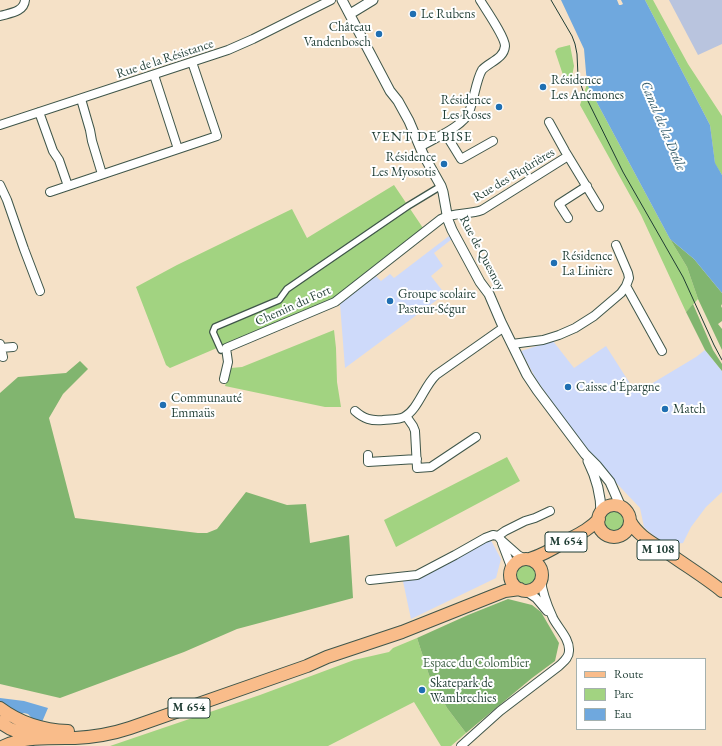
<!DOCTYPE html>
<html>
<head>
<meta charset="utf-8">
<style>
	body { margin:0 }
	#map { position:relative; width:722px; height:746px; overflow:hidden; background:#f5e1c7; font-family:"EB Garamond",serif }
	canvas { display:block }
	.legend { position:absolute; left:576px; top:658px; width:130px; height:72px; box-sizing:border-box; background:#fff; border:1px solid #a5b1ae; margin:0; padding:5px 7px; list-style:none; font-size:12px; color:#1f3d34 }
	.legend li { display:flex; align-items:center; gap:8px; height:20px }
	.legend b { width:20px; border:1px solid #a5b1ae }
</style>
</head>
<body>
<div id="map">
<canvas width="722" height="746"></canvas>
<ul class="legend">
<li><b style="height:5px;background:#f9bc8a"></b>Route</li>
<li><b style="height:11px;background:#a2d381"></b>Parc</li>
<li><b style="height:11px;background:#6fa8de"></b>Eau</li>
</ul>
</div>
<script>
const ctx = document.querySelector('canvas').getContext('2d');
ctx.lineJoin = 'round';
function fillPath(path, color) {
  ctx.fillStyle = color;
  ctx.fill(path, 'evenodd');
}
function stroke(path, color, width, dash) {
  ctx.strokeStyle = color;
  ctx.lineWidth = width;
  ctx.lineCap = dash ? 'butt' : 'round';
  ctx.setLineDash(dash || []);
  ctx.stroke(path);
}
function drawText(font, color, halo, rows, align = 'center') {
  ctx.font = font + ' "EB Garamond",serif';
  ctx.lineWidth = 4;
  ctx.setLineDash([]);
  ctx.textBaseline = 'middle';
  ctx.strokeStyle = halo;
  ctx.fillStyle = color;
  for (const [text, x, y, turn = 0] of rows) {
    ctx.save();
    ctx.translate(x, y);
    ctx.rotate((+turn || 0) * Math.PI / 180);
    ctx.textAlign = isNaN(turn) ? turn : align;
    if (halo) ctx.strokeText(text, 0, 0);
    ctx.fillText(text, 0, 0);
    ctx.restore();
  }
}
fillPath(new Path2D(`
	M449,236l3,3 -18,14 9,13 -12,10 14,18 -100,74 -5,-64 36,-28 5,5 9,-7 4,4z
	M553,341l21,27 32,-22 30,47 60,-36 9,-7 17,21v121l-16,15 -15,20 -8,16 -16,2 -14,-10 -9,-8 -4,-19 -52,-55 -52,-74 -15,-28z
	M487,533l14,26 -5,19 -85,41 -10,-47 18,-1z`), '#cedafa');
fillPath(new Path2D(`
	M669,0h53v44l-24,11z`), '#b9c4de');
fillPath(new Path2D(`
	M645,0h8l35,64 34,52v59l-7,-11 -5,-39z
	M570,45l4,21 -3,15 -8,-6 -8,-24 3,-3z
	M587,84l83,155 17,28 11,32 -12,13 -45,-97 -61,-110z
	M394,185l29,43 -91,71 -162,69 -4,-3 -30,-78 41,-22 115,-56 15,29z
	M334,330l2,18 1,34 4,25h-16l-100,-21 6,-18 11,-1z
	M507,457l13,24 -124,66 -12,-27z
	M604 521a11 11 0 1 1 22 0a11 11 0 1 1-22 0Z
	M515 575a11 11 0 1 1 22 0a11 11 0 1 1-22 0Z
	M417,638l12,37 18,33 19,25 -15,13h-10l-27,-44 -86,44h-218l150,-51 94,-35 35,-8 4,-4z`), '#a2d381');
fillPath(new Path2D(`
	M670,239l24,20 28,34v11l-1,2 1,2v13l-4,3 4,5v21l-24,-51 -11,-32z
	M693,304l20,46 9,14v7l-17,-21 -19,-38z
	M80,361l8,8 -25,25 -14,24 26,100 123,15h9l10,-4 29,-37 41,13 19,-1 4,39 39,-8 4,63 -116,31 -53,23 -124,46 -60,-14v-291l18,-16 48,-4z
	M508,599l24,6 9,7 18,31 -4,18 -23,17 -66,55 -19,-25 -18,-33 -12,-37 51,-23z`), '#81b56f');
fillPath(new Path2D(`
	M561,0h56l2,5h2l2,-1 -2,-4h24l65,125 5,38 7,12v118l-28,-34 -24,-20 -83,-155 -3,-35z
	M0,698l24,3 24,7 -6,14 -9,-3 -5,-5 -4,-1 -5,2 -18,-12 -1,-1z`), '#6fa8de');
const pedestrian = new Path2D(`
	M221,350l-8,-18 2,-5 64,-27 8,-11 29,-20 92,-63 33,-20`);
const minor = new Path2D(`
	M0,16c10,-3 24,-4 25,-16
	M154,75l24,74
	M81,99l9,31 2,11 10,33
	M39,112l14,39 6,9 9,26
	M549,122l16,29 34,56
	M0,125l228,-75 25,-11 78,-39
	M445,133l16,26 32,-18
	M420,147c13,-8 44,-21 49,-35 5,-12 7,-32 13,-42 7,-8 22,-11 23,-24 0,-9 -19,-36 -25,-46
	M0,185l7,15 17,49 16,42
	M50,192l167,-56 -25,-74
	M568,218l-9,-14 28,-18
	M626,286l36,65
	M0,344l3,13
	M512,344l31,-4 16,-5 16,-7 19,-12 27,-23 5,-7 3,-8 -1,-5 -12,-28
	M1,348l12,-1
	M224,379l4,-17 -2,-14 109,-46 9,-7 97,-76c13,-7 28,-4 41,-9l86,-54
	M355,411c9,8 16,10 28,9 7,-1 15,0 21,-3 14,-7 20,-31 32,-42l64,-45 4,-1
	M406,416l7,10 2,5 2,37 14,-1 45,-30
	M368,455v7l49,-3
	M498,536l7,-5 20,-10 10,-3 15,-7
	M502,543l8,21 1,6
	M370,580l47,-5 38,-20 30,-17 8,-3 5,1 3,4 17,15 7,4
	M524,590l12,8 11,13
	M461,746l39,-35 59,-45c4,-4 10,-8 10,-15 1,-12 -11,-23 -16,-33 -6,-13 -11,-25 -12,-39`);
const tertiary = new Path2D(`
	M342,0l48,91 8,10 11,20 14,33 18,32 2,6 5,28 4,10 28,52 9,12 12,28 26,53 10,15 48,64 12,12 13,16 11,25
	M350,14l23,-14
	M588,461c8,16 13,33 13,52`);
const primary = new Path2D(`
	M598 521a16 16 0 1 1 32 0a16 16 0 1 1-32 0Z
	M630,521c8,16 27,24 41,34 17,12 35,23 51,36
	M530,559c12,-4 23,-10 34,-17 13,-7 25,-12 35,-23
	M510 575a16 16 0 1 1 32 0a16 16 0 1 1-32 0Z
	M0,708c20,15 42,22 68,23
	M0,722c12,10 21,11 36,13
	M4,746c16,-9 51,-8 71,-8 19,-1 37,-4 55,-10l177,-62 20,-9 75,-25 103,-41 15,-2`);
stroke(pedestrian, '#3f564a', 8);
stroke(minor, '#3f564a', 10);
stroke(tertiary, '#3f564a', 11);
stroke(primary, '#3f564a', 14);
stroke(pedestrian, '#fff', 5.5);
stroke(minor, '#fff', 8);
stroke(tertiary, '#fff', 9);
stroke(primary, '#f9bc8a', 12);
stroke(new Path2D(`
	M551,0l21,36 3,8 2,10 1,22 5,15 40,81 60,105 31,68 8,15`), '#1f3d34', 1);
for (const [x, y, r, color] of [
	[413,14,4,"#1f6fb2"],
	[379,34,4,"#1f6fb2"],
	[543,87,4,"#1f6fb2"],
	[499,107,4,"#1f6fb2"],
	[444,164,4,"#1f6fb2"],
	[554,263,4,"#1f6fb2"],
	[390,301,4,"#1f6fb2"],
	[568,387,4,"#1f6fb2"],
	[163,405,4,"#1f6fb2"],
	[665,409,4,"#1f6fb2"],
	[422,690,4,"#1f6fb2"]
]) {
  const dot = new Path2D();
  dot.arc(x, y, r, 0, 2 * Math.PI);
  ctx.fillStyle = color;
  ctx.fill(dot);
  stroke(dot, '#fff', 1.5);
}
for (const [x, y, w] of [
	[566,542,42],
	[658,550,42],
	[189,708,42]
]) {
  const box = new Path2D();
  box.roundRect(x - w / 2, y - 10, w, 20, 3);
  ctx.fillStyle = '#fff';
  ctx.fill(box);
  stroke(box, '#1f3d34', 1);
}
drawText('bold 12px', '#1f3d34', null, [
	["M 654",566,542],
	["M 108",658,550],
	["M 654",189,708]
]);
drawText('13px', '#1f3d34', '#fff', [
	["Le Rubens",421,14],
	["Château",371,27,"right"],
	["Vandenbosch",371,42,"right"],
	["Résidence",551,80],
	["Les Anémones",551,95],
	["Résidence",491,100,"right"],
	["Les Roses",491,115,"right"],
	["Résidence",436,157,"right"],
	["Les Myosotis",436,172,"right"],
	["Résidence",562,256],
	["La Linière",562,271],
	["Groupe scolaire",398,294],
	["Pasteur-Ségur",398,309],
	["Caisse d'Épargne",576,387],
	["Communauté",171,398],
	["Emmaüs",171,413],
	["Match",673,409],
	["Skatepark de",430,683],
	["Wambrechies",430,698]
], 'left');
drawText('13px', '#1f3d34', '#fff', [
	["Rue de la Résistance",165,59,-18],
	["Rue des Piqûrières",514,175,-31],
	["Rue de Quesnoy",482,253,62],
	["Chemin du Fort",293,306,-24]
]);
drawText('13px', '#406247', '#fff', [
	["Espace du Colombier",476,663]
]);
drawText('italic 14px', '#3b6270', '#fff', [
	["Canal de la Deûle",663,126,67]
]);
ctx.letterSpacing = '1px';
drawText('14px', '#1f3d34', '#fff', [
	["VENT DE BISE",422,137]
]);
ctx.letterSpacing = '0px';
</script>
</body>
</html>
